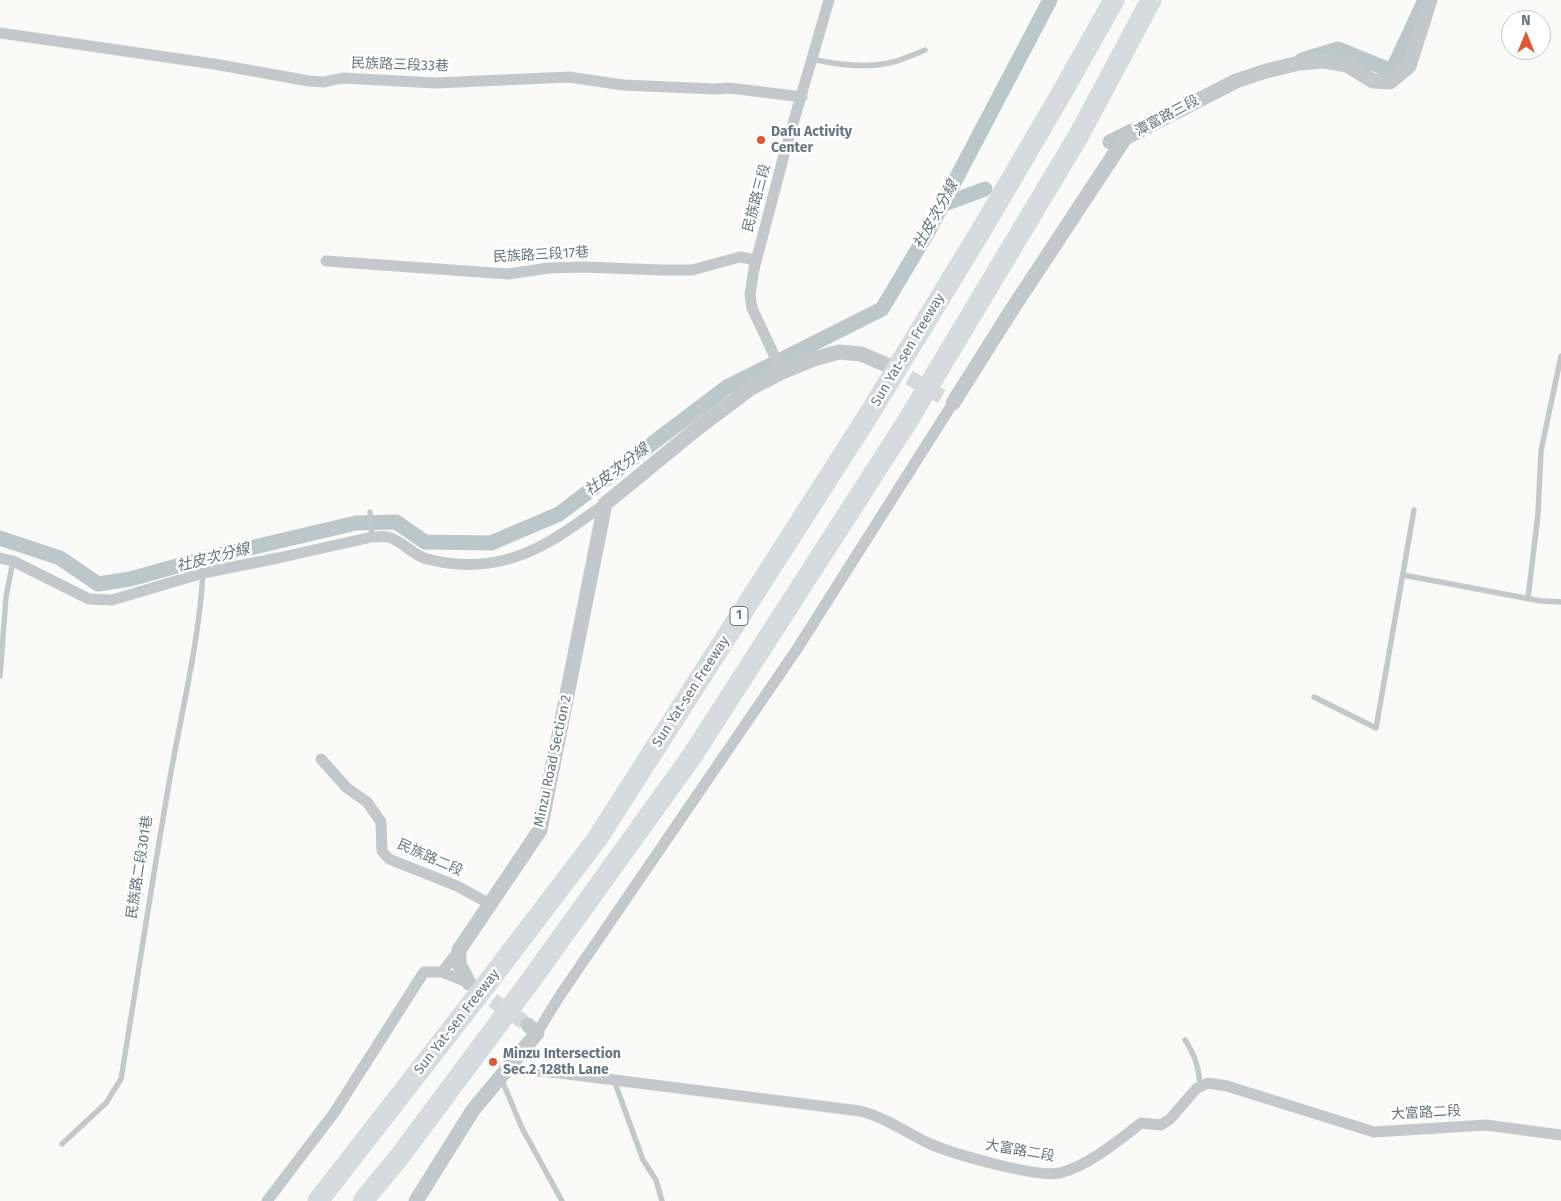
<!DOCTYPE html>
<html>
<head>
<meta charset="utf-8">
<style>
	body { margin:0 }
	#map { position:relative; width:1561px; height:1201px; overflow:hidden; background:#fafaf8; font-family:"Fira Sans",sans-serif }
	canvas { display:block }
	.north { position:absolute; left:1501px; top:10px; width:50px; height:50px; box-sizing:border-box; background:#fff; border:1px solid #c1c8cd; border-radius:50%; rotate:0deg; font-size:14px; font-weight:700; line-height:20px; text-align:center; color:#657683 }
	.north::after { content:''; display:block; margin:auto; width:18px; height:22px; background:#e4572e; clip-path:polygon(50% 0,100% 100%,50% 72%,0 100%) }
</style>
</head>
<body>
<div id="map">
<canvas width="1561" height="1201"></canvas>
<div class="north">N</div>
</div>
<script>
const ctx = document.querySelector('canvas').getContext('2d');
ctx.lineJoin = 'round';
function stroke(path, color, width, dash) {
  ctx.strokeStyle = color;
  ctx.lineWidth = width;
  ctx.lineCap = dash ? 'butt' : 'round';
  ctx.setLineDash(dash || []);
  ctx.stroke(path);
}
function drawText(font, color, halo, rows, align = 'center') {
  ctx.font = font + ' "Fira Sans","Noto Sans TC",sans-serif';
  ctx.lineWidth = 5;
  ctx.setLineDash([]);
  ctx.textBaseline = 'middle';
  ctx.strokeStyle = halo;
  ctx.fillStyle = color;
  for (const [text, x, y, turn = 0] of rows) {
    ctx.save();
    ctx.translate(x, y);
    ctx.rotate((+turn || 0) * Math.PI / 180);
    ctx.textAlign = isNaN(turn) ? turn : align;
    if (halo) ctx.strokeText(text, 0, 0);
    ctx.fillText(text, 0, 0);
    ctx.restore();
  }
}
stroke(new Path2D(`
	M1302,60l36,-11 54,22 33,-71
	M1110,142l22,-11
	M942,205l43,-16
	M0,538l60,20 38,26 32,-5 65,-18 161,-38 40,-1 29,20 66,1 68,-29 168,-127 155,-78 46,-77 122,-232`), '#bbc7cb', 15);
stroke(new Path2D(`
	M889,366l64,37
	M474,987l54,38`), '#d5d9db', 15, [15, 8]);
stroke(new Path2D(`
	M812,59c26,6 55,10 81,3 11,-3 22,-8 32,-12
	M370,512l2,25
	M1403,575l138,26 20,1
	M1528,598l10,-84 3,-63 20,-95
	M0,676l6,-79 7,-36
	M1314,697l62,31 38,-218
	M1185,1040c10,15 14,28 15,46
	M501,1078l21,50 40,73
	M614,1080l29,80 13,20 6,21
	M62,1144l44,-41 15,-24c17,-103 32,-205 50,-307 12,-66 28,-132 32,-199`), '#c3c8cc', 5.5);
stroke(new Path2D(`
	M0,33l214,31 95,17 15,1 18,-4 94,5 133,-6 54,8 92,4 15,-1 72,9
	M326,261l182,13 41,-6 34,-1 78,3h31l48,-13 16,3
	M782,372l-30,-64 -2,-14 4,-25 31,-118 44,-151
	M0,558l13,3 76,38 23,1 91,-27 75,-15 94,-21c5,0 11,-1 16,0 15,4 24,18 39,22 39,10 78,6 114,-13 23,-11 43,-28 64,-42
	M321,759l26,29 20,14 14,20 1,29 7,8 68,27 33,18
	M442,972l17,-22
	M537,1033l22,-36 238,-348 156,-246
	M507,1068l52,5 301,38c24,6 44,20 66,31 23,11 110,36 134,31 28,-7 58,-32 81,-50l20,2 9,-6 27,-31 11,-5 19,3 147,46 112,-7 75,10
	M267,1201l67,-88 90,-141h18l27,11`), '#c3c8cc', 11);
stroke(new Path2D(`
	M953,403l58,-92 114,-173 111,-57 30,-10 33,-8 25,-2 23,4 26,16 17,1 19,-16 21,-66
	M469,983l-10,-19v-14l81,-120 65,-326 94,-77 52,-39 31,-16 32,-13 25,-7 22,2 26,11
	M416,1201l57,-91 64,-77 -9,-8`), '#c3c8cc', 15);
stroke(new Path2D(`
	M318,1201l161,-207 118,-155 269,-420 116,-190 78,-133 54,-96
	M363,1201l37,-45 131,-176 161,-224 215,-334 172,-287 72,-135`), '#d6dbdf', 21);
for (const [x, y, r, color] of [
	[761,140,5,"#e4572e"],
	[493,1062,5,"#e4572e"]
]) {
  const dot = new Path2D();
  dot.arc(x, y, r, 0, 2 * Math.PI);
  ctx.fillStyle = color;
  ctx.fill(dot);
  stroke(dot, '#fff', 2);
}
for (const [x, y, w] of [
	[739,616,18]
]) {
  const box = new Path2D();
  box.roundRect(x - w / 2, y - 9.5, w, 19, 4);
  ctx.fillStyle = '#fff';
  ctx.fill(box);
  stroke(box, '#657683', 1);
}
drawText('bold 12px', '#657683', null, [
	["1",739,616]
]);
drawText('14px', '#657683', '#fff', [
	["民族路三段33巷",400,65,2],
	["潭富路三段",1167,116,-28],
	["民族路三段",757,198,-75],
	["民族路三段17巷",541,255,-3],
	["Sun Yat-sen Freeway",908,350,-59],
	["Sun Yat-sen Freeway",691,692,-57],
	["Minzu Road Section 2",553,761,-78],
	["民族路二段",430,858,24],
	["民族路二段301巷",140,867,-81],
	["Sun Yat-sen Freeway",457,1022,-52],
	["大富路二段",1426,1113,-3],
	["大富路二段",1020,1151,10]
]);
drawText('bold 14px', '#657683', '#fff', [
	["Dafu Activity",771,132],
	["Center",771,148],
	["Minzu Intersection",503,1054],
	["Sec.2 128th Lane",503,1070]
], 'left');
drawText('italic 15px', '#60757c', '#fff', [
	["社皮次分線",936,215,-61],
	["社皮次分線",617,470,-37],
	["社皮次分線",213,558,-14]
]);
</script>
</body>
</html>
